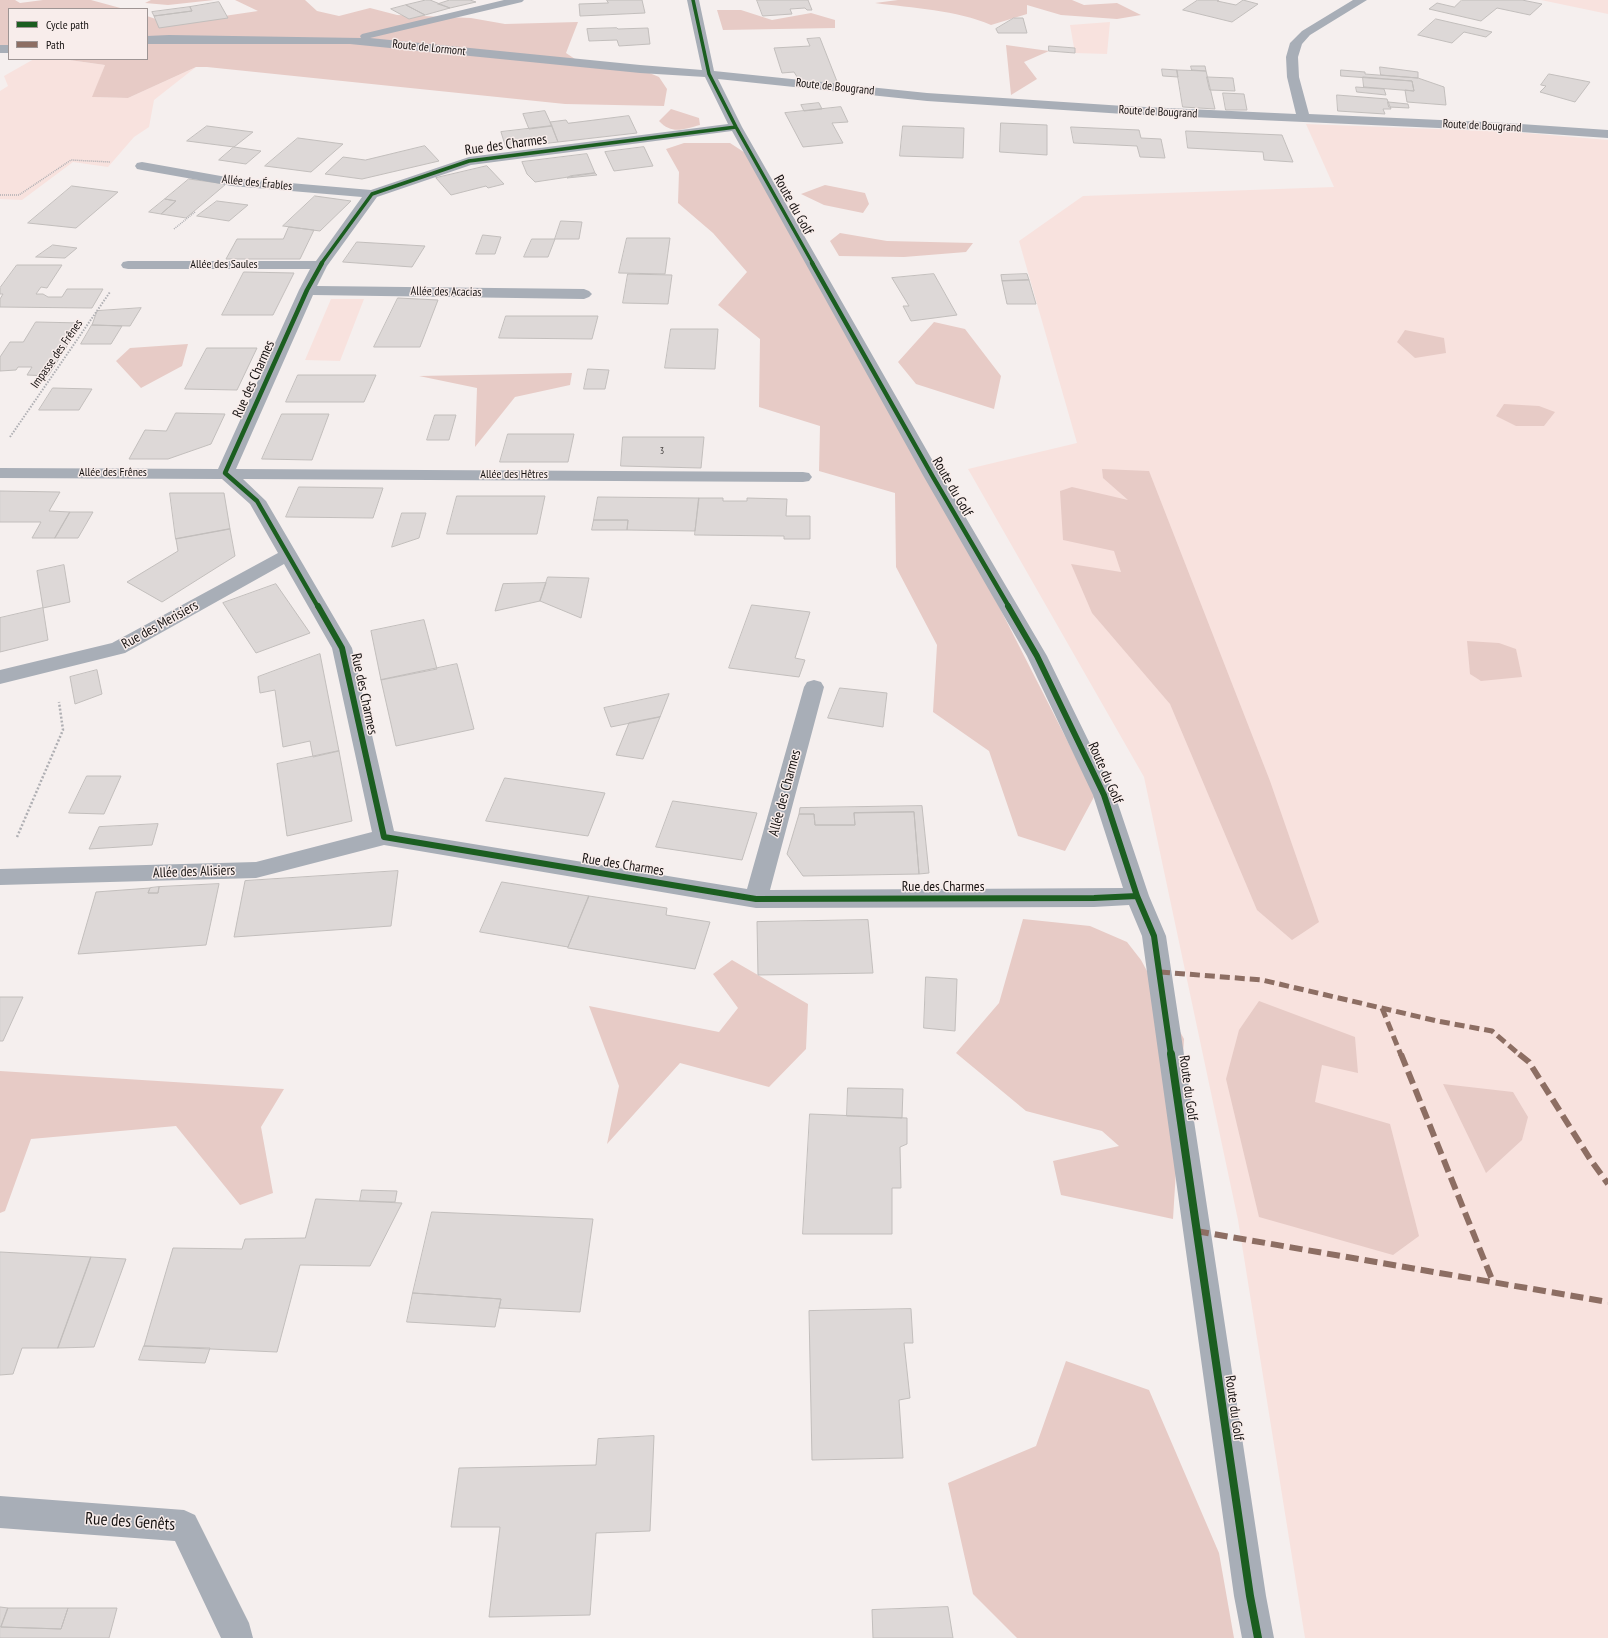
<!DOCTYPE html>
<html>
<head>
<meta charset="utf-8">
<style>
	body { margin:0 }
	#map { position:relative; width:1608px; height:1638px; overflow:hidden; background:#f5efee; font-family:"PT Sans Narrow",sans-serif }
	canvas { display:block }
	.legend { position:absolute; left:8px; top:8px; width:140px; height:52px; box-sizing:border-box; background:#f8edeb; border:1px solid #9e9594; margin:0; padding:5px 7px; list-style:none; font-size:12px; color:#161211 }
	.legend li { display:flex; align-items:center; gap:8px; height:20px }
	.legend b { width:20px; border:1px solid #9e9594 }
</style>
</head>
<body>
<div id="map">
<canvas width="1608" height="1638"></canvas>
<ul class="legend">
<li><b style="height:5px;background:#1b5e20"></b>Cycle path</li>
<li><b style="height:5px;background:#8d6e63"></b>Path</li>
</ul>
</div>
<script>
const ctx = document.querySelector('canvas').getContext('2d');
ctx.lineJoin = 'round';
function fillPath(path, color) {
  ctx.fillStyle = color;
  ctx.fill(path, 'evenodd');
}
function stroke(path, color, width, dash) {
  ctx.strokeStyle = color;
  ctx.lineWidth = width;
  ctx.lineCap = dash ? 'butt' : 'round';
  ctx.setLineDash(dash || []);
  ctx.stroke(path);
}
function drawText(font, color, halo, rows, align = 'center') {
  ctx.font = font + ' "PT Sans Narrow",sans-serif';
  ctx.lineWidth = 3;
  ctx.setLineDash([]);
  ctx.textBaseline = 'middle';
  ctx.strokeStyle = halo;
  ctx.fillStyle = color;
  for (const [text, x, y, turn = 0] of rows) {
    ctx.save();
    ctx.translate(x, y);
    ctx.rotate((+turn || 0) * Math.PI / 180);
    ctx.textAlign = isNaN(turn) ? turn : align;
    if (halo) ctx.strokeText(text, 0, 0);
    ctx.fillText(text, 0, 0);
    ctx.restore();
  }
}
fillPath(new Path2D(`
	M1541,0h67v14z
	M1110,22l-3,32 -32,-1 -5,-28z
	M34,59h28l43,6 -12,32 35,1 68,-31 -42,33 -5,27 -15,10 -26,30 -35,-5 -51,38 -22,-1v-108l8,-5 -4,-10z
	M1306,124l209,8 93,8v1498h-303l-67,-418 -94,-443 -176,-308 109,-26 -58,-202 64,-45 251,-9z
	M331,299h33l-24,62 -35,-1z`), '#f8e2de');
fillPath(new Path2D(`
	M0,0h15l5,3 23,-3h48l33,9h-115v44l-9,-1z
	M151,0h63l-46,5 -23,-2z
	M235,0h70l12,11 22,5 31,-8 27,7 74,3 34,6 73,-2 -12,31 9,6 65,10 19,8 8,12 -3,17 -99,-2 -358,-37h-11l-68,31 -36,-1 13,-32 -43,-6h85v-43l23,8 88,-13z
	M898,0h174l12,5 33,-2 24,12 -24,4 -56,-4 -34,-10v9l-36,11c-34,-15 -79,-17 -116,-22z
	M717,10h24l31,10 39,-7 24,7v8l-112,2z
	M1006,45l43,6 -25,11 13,17 -26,16z
	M671,109l28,9 1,7c-16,4 -28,10 -41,-4z
	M684,143h46l23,15 180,319 162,318 -30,56 -47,-15 -29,-85 -56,-39 4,-67 -41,-78 -1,-74 -76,-22 1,-45 -61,-19 1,-68 -42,-34 29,-33 -34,-39 -35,-30 1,-31 -13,-23z
	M825,185l40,8 4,11 -6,9 -39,-8 -23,-11z
	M840,233l47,8 86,2 -7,9 -62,5 -65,-1 -9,-15z
	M934,322l31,7 36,47 -7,33 -78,-25 -18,-22z
	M1405,330l39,8 2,15 -31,5 -18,-16z
	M188,344l-6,22 -41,22 -25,-27 14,-13z
	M572,373l-2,12 -55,12 -40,50 2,-59 -58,-12z
	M1504,404l35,2 16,6 -11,14h-28l-20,-10z
	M1102,469l47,2 121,310 49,141 -27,18 -35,-30 -87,-206 -78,-91 -21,-49 50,8 -7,-21 -51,-11 -3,-49 12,-4 56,13 -25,-22z
	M1467,641l32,2 17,6 6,28 -41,4 -11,-7z
	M1023,919l67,7 37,16 14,18 43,79 -11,180 -112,-24 -8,-34 66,-15 -17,-15 -76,-20 -70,-58 43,-50z
	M732,960l76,44 -2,45 -37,38 -89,-24 -73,81 12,-58 -30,-80 130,26 19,-24 -25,-34z
	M1259,1001l96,36 3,36 -36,-8 -7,37 75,22 29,112 -26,19 -134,-38 -33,-138 13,-49z
	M0,1071l284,18 -23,38 12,66 -33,12 -64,-79 -145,13 -26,72 -5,2z
	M1443,1084l70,8 15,25 -6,23 -36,33z
	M1066,1361l83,29 70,163 15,85h-217l-44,-44 -25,-111 88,-37z`), '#e7cbc6');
const building = new Path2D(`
	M426,0h4l20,8 -25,7 -19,-10z
	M450,0h20l6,2 -26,6 -12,-4z
	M607,0h35l3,13 -65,3 -1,-12 29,-1z
	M757,0h51l4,10h-5l-2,-2 -15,1 2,5 -29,2z
	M1198,0h21l-2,1 19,4 7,-5 15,4 -26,18 -49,-12z
	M1462,0h60l20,4 -12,11 -33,-7 -16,13 -52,-12 8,-6 17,4z
	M219,2l9,16 -69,10 -5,-12 38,-5 -2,-4z
	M406,5l19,10 -16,4 -18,-10z
	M190,7l2,4 -38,5 -2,-4z
	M1014,18h9l4,15h-29l-2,-4z
	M1436,19l48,11 8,2 -6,5 -22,-5 -12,11 -34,-8z
	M617,28l1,1 30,-1 2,16 -31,2 -2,-6 -28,1 -2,-12z
	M820,38l18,46 -39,-4 -5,-8 -12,1 -8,-25 36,-2 -3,-7z
	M1049,46l26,2v5l-26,-2z
	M1191,66h14l1,5 -14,-1z
	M1380,67l38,5v6l-37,-3z
	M1162,69l15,1 1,7 -15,-1z
	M1177,70l29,1 9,38 -32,-2z
	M1341,70l24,2v2l53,4 26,9 2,18 -39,-3 -2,-12 9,1 -2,-10 -71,-5z
	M1549,74l41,8 -15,20 -35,-10 6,-6 -5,-1z
	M1207,77l26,1 2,13 -25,-1z
	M1363,77l49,4 2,10 -50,-4z
	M1356,87l28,2 2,6 -29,-3z
	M1223,93l21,1 3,16h-21z
	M1337,95l50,4 4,10h-8l2,5 -47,-3z
	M1388,102l20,2 1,4 -20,-1z
	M819,103l3,6 -18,2 -3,-6z
	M841,107l7,15 -16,1 11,20 -40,4 -18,-34z
	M545,111l7,15 -23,3 -6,-15z
	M629,116l8,17 -79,9 -8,-20 16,-2 2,3z
	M1001,123l46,2v30l-47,-3z
	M207,126l46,6 -19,15 -47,-6z
	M552,126l6,16 -52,6 -5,-16z
	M903,126l61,2 -1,30 -63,-2z
	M1071,127l68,3 2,8 20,1 4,19 -25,-1 -3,-11 -63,-3z
	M1186,131l96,4 11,27 -29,-2 -1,-8 -75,-4z
	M298,138l45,6 -32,28 -46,-6z
	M425,146l14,15 -77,18 -37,-5 18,-17 22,3z
	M234,147l27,4 -15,13 -27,-4z
	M644,147l9,19 -39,5 -9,-19z
	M587,154l8,19 -60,9 -8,-8 -5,-12z
	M487,166l17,18 -16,4 -2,-2 -35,9 -15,-17z
	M595,173l2,2 -30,3 3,-2z
	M189,179l37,5 -40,34 -25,-4 15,-13 -11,-2z
	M72,186l46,6 -42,36 -48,-5z
	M315,196l36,5 -31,30 -37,-5z
	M165,199l11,2 -15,13 -12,-2z
	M217,201l31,4 -19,16 -32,-5z
	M561,221l21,1 -3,17h-24z
	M289,227l25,3 -14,29h-74l11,-20h46z
	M483,235l18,2 -6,17h-19z
	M627,238h43l-5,36 -46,-1z
	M532,239h23l-7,18h-24z
	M357,242l68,4 -13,21 -69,-5z
	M53,245l24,3 -12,10 -29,-1z
	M17,265h45l-15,23 -6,-1 -5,7h7l5,3h14l5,-8h36l-11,19 -92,-1v-8l3,-5h-3v-6z
	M244,272l50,1 -21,42h-51z
	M628,274l44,1 -4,29 -45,-1z
	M934,274l23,41 -46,6 -8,-15h6l-17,-28z
	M1027,274l2,6 -27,1 -1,-6z
	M1029,280l7,24h-29l-5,-23z
	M398,298l40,2 -18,47h-46z
	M141,308l-11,18 -38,-1 5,-14z
	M506,316h92l-6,23 -93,-1z
	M36,322l46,1 -34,53 -21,-1 5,-8h-14l-2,3 -16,1v-14l10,-15h13z
	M92,325l30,1 -11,18h-30z
	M671,329h47l-3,40 -50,-1z
	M207,348h50l-20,42 -52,-1z
	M588,369l21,1 -4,19h-21z
	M298,375h78l-12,27h-78z
	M53,388l39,1 -13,21h-40z
	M176,413l49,1 -14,30 -43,15h-39l16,-29 21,1z
	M282,414h47l-17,46 -50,-1z
	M435,415h21l-7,25h-22z
	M508,434h66l-6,28h-68z
	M623,437h81l-3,31 -80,-2z
	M299,487l84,1 -10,30 -87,-1z
	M0,491l60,1 -11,19 21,1 -15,26h-23l9,-16h-41z
	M170,493h54l6,36 -54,10z
	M457,496h88l-8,38h-90z
	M598,497l101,1 -4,33 -68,-1 1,-10h-34z
	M699,498h24v3h24v-3l40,1 -1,17h24v23h-26v-3l-89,-1z
	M70,512h23l-15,26h-23z
	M402,513h24l-7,25 -27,9z
	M594,520h34l-1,10h-35z
	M230,529l5,27 -73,46 -35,-20 51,-31 -2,-12z
	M64,565l6,37 -27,6 -6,-37z
	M548,577l41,1 -8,40 -41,-17z
	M546,583l-6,18 -45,10 8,-27z
	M276,584l34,49 -54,20 -33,-50z
	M752,605l58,7 -15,46 10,2 -6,17 -70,-9z
	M43,608l5,32 -48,12v-34z
	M424,620l13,49 -56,11 -10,-49z
	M320,654l19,97 -26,6 -3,-16 -27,6 -8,-57 -15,3 -2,-16z
	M457,664l17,65 -78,17 -15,-66z
	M97,670l5,24 -27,10 -5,-27z
	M840,688l47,5 -4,34 -55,-9z
	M669,694l-9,23 -49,10 -7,-19z
	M660,717l-17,42 -27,-4 13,-32z
	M339,751l13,70 -65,15 -10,-72z
	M87,776h34l-17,38 -35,-1z
	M505,778l100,15 -17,43 -102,-15z
	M673,801l84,12 -15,47 -86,-13z
	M922,806l7,67 -10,1 -5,-62 -60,1 1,12h-40l-1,-11h-15l1,-6z
	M914,812l5,62 -116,2 -16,-22 12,-40h15l1,11h40l-1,-12z
	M158,824l-6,21 -63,4 10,-22z
	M398,871l-7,55 -157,11 11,-56z
	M502,882l87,14 -21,51 -88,-15z
	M219,884l-13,61 -128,9 18,-62 54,-4 -2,5h10l1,-6z
	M159,887l-1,6h-10l2,-5z
	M589,896l78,12 -1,7 44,7 -15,47 -127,-21z
	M868,920l5,53 -115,2 -1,-53z
	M926,977l31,2 -2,52 -31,-3z
	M0,997h23l-20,44h-3z
	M848,1088l55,1 -1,29 -55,-2z
	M810,1114l97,4v26l-7,3 1,41h-9v46h-89z
	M362,1190l35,1 -2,11 -35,-1z
	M316,1199l86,4 -32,63 -70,-1 -23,87 -133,-6 29,-98 69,1 3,-10 60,-1z
	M432,1212l161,7 -13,93 -81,-4 2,-9 -88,-6z
	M0,1252l91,5 -33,91h-36l-9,26 -13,1z
	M91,1257l35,2 -32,88 -36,1z
	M413,1293l88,6 -6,28 -88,-5z
	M911,1309l2,34h-9l6,55 -11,2 4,58 -91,2 -3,-149z
	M144,1346l66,2 -5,15 -66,-3z
	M654,1436l-4,95 -54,2 -6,82 -101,2 11,-90h-49l8,-59 137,-3 2,-26z
	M0,1607l8,1 -7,19 60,2 7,-21h49l-8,30h-109z
	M948,1607l5,31h-80l-1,-28z
	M8,1608h60l-7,21 -60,-2z`);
fillPath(building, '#ddd8d7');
stroke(building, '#c2bebc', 1);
stroke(new Path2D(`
	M0,195h19l52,-35 39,2
	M174,229l21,-17`), '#afafb3', 1.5, [1, 1]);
stroke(new Path2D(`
	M10,437l100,-145`), '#afafb3', 2, [1.5, 1.5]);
stroke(new Path2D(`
	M17,837l46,-107 -4,-28`), '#afafb3', 2.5, [2, 2]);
fillPath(new Path2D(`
	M504,0h20l-2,2 -152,36 270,27 62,5 -15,-70h12l15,71 213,22 197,13 172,8 -9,-37 -1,-20 4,-14 12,-12 51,-31h14l-57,35 -8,9 -4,13 1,20 10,37 197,9 102,7v8l-102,-7 -382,-17 -197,-13 -209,-22 24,48 200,350 105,179 68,139 34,101 17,40 100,660 8,42h-32l-8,-42 -92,-660 -13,-31 -35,2 -338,1 -372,-63 -128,33 -256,7v-16l256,-7 116,-30 -40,-184 -48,-84 -159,89 -125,31v-14l112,-27 166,-90 -28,-49 -28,-25 -222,-1v-10l218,1 81,-179 11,-21h-182l-5,-1 -2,-3 2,-3 5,-1h188l46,-64 -130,-11 -90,-16 -5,-1 -2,-3 2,-3 5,-1 90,16 139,12 98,-33 259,-33 -23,-47 -65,-4 -290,-29h-203v-8l22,-1 192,3 -1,-2 2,-2zM732,131l192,346 103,179 66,139 30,93 -353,2 54,-203 -3,-5 -7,-2 -7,2 -3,5 -57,202 -353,-58 -42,-183 -86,-147 -23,-22 560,3 6,-1 3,-4 -3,-4 -6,-1 -567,-3 77,-174 271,4 5,-2 3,-3 -3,-3 -5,-2 -267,-3 10,-20 50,-69 94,-32z
	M0,45h9v8h-9z
	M0,1496l184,14 11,5 54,108 4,15h-32l-46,-97 -175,-13z`), '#a8aeb7');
stroke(new Path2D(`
	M1160,972l102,8 175,41 55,10 28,24
	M1382,1008l19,47`), '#8d6e63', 5, [10, 5]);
stroke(new Path2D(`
	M1401,1054l92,228
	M1519,1054l10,8 61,97 18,25
	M1196,1231l412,71`), '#8d6e63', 6, [13, 6]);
stroke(new Path2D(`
	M693,0l16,74 27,53 77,137
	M321,264l51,-70 97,-33 267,-34`), '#1b5e20', 3.5);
stroke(new Path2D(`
	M812,263l121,214 76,130
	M318,607l-61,-106 -32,-28 82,-183 15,-27`), '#1b5e20', 4.5);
stroke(new Path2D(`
	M318,606l24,42 42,189 372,62 338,-1 43,-2
	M1008,606l29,50 67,139 33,101 17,40 17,119`), '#1b5e20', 6);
stroke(new Path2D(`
	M1171,1054l79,542 8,42`), '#1b5e20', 8);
drawText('10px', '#484442', null, [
	["3",662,451]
]);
drawText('12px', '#161211', '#f8edeb', [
	["Route de Lormont",429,48,6],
	["Route de Bougrand",835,87,6],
	["Route de Bougrand",1158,112,3],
	["Route de Bougrand",1482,126,3],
	["Allée des Érables",257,183,6],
	["Allée des Saules",224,265],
	["Allée des Acacias",446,292,1],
	["Impasse des Frênes",57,354,-55],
	["Allée des Frênes",113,473],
	["Allée des Hêtres",514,475]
]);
drawText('14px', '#161211', '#f8edeb', [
	["Rue des Charmes",506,145,-8],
	["Route du Golf",793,205,61],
	["Rue des Charmes",254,379,-66],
	["Route du Golf",952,487,60],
	["Rue des Merisiers",160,625,-29],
	["Rue des Charmes",364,694,78],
	["Route du Golf",1105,773,66],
	["Allée des Charmes",785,793,-75],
	["Rue des Charmes",623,865,9],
	["Allée des Alisiers",194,872,-2],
	["Rue des Charmes",943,887],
	["Route du Golf",1188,1088,82],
	["Route du Golf",1234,1408,82]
]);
drawText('17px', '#161211', '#f8edeb', [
	["Rue des Genêts",130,1522,4]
]);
</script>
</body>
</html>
